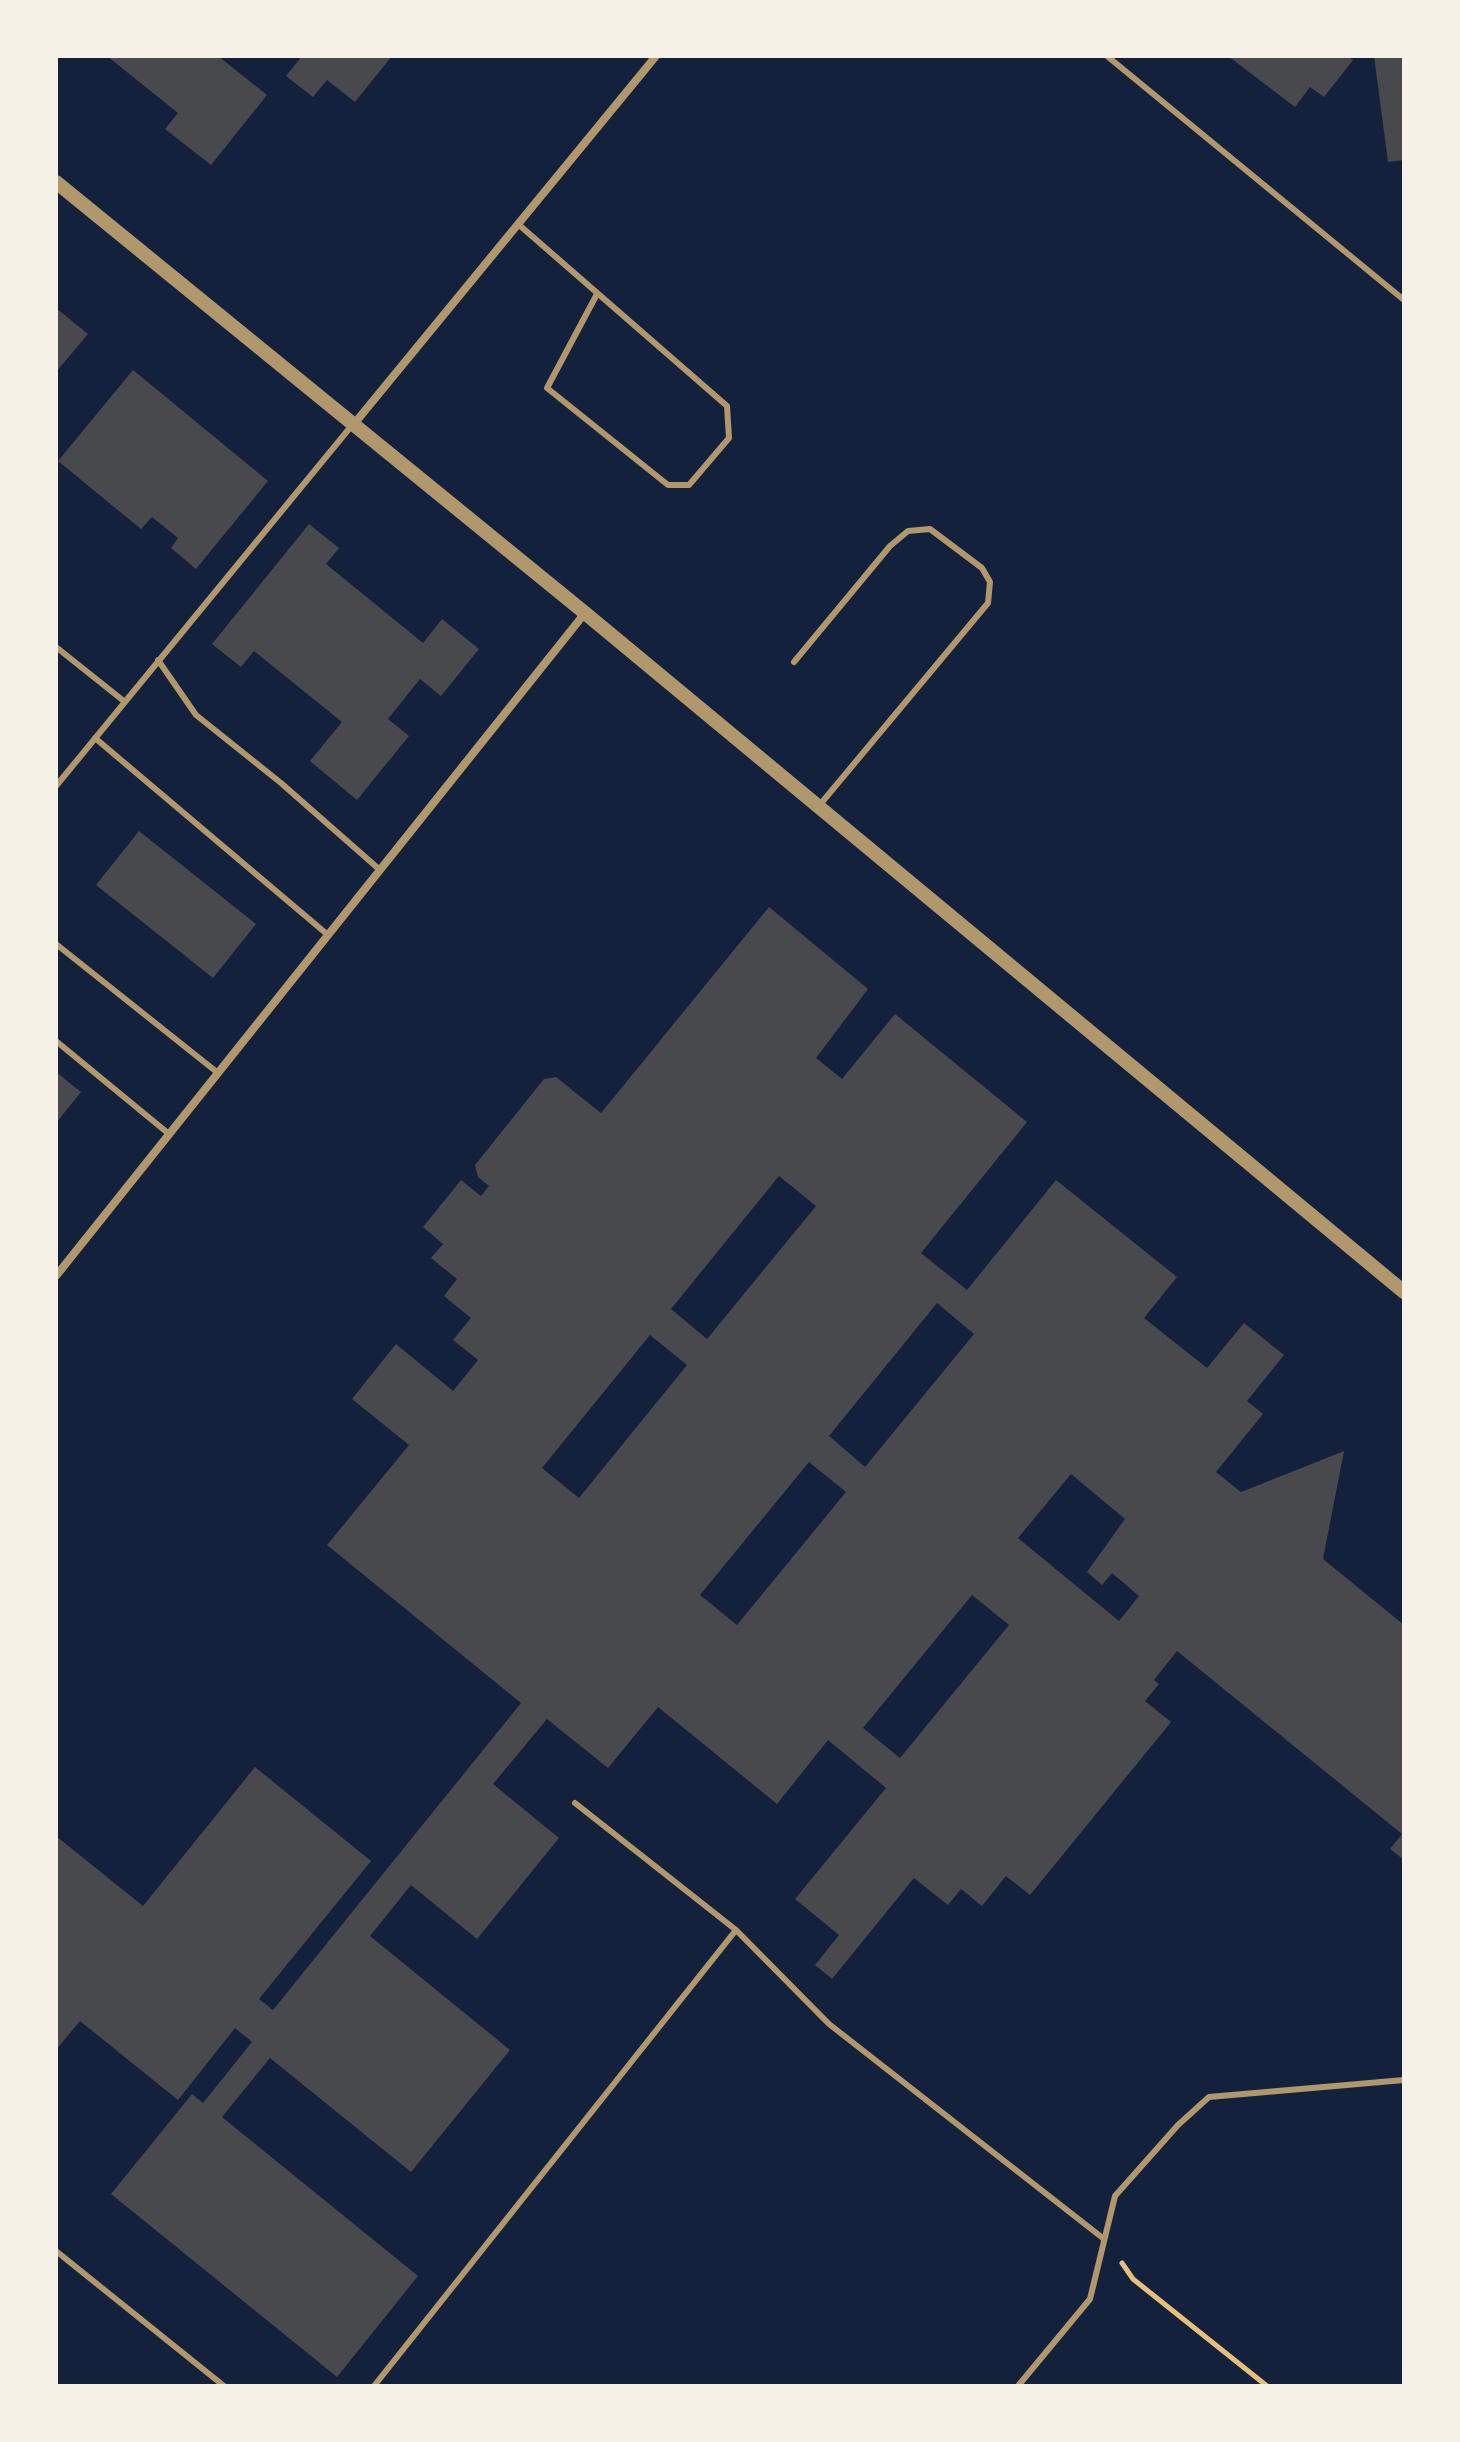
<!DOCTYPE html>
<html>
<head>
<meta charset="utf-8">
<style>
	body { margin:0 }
	#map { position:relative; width:1460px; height:2442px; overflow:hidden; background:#14213d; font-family:Mulish,sans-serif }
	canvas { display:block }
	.frame { position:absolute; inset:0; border:58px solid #f6f1e7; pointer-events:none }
</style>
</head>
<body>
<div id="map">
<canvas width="1460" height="2442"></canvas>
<div class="frame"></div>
</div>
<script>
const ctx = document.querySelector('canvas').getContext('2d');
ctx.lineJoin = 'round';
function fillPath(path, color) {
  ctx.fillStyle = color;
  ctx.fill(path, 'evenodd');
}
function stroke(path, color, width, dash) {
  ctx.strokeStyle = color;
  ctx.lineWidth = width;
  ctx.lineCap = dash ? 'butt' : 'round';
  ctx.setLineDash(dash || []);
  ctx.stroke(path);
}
fillPath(new Path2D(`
	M107,56h111l49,39 -56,70 -46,-36 13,-16z
	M302,56h90l-37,46 -28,-22 -14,17 -27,-21z
	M1228,56h120l5,4 -29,37 -14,-10 -15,20z
	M1374,56h30v104l-16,2z
	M56,308l32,26 -32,38z
	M133,370l135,111 -72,88 -25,-21 7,-10 -26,-21 -11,12 -83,-68z
	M309,524l30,24 -13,16 97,79 19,-24 37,30 -38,47 -21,-17 -32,40 21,17 -52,64 -47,-39 32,-39 -88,-71 -13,16 -29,-23z
	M139,831l117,93 -43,54 -117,-93z
	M769,907l99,82 -52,69 26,21 53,-65 132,108 -106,131 46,37 89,-110 121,97 -33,41 63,50 37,-45 40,32 -37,46 16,13 -47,58 25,20 103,-41 -21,108 81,66v235l-14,-11 12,-15 -225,-183 -23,29 5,4 -14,17 26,21 -141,173 -24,-19 -24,30 -21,-17 -13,16 -34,-27 -82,101 -17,-14 24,-30 -44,-36 91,-111 -58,-48 -51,64 -119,-97 -50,61 -61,-49 -54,65 66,54 -82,101 -66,-54 -41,51 140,114 -99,122 -141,-114 -48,59 196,159 -81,101 -226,-183 81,-100 11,9 49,-61 -17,-14 -57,72 -98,-79 -24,29v-214l87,70 112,-139 116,94 -112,138 14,11 248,-307 -194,-158 82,-100 -57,-46 44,-55 57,47 25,-31 -25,-20 18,-22 -27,-22 13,-17 -26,-21 12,-14 -20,-17 38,-47 20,16 8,-10 -11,-9 -3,-12 69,-86 12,-2 45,36zM779,1176l37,30 -109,133 -36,-30zM937,1303l37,31 -109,133 -36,-31zM650,1335l37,30 -108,133 -37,-30zM809,1462l37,30 -109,133 -37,-30zM1071,1474l54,45 -38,53 15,13 10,-12 27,23 -20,25 -101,-83zM972,1595l37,30 -109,133 -37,-30z
	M56,1072l25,20 -25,31z`), '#48494c');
stroke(new Path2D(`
	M1122,2263l11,16 134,107`), '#e5c07b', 5);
stroke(new Path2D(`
	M1107,56l297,244
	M518,224l209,182 2,32 -40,47h-21l-121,-97 50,-94
	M56,647l69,55
	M158,660l38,55 85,68 99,87
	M794,662l96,-116 18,-15 22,-2 52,39 8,14 -2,21 -170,204
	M95,738l233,197
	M56,786l297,-362
	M56,944l162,129
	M56,1041l113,93
	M736,1930l93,94 275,215
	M56,2251l168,135
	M374,2386l362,-456 -161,-127
	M1018,2386l72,-87 25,-103 63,-71 31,-28 195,-17`), '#b1986c', 6);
stroke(new Path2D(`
	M354,424l302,-368
	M56,1276l529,-663`), '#b1986c', 8);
stroke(new Path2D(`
	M56,182l529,431 819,679`), '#b1986c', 14);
</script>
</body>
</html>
